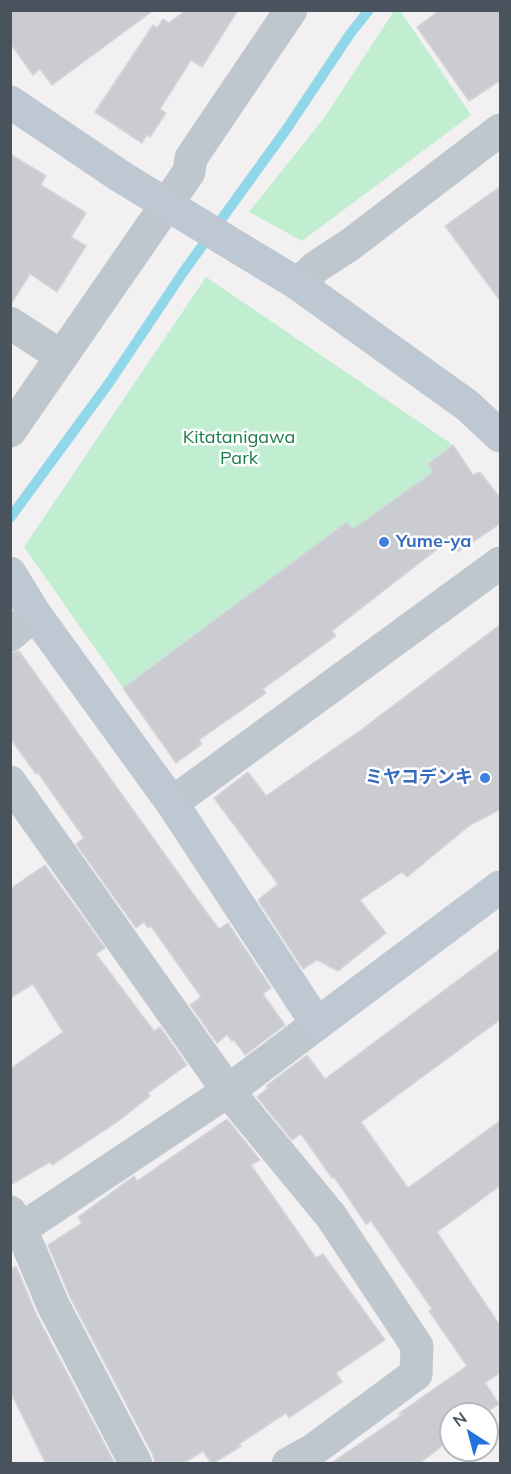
<!DOCTYPE html>
<html>
<head>
<meta charset="utf-8">
<style>
	body { margin:0 }
	#map { position:relative; width:511px; height:1474px; overflow:hidden; background:#f2f0f0; font-family:Mulish,sans-serif }
	canvas { display:block }
	.frame { position:absolute; inset:0; border:12px solid #49535d; pointer-events:none }
	.north { position:absolute; left:439px; top:1402px; width:60px; height:60px; box-sizing:border-box; background:#fff; border:2px solid #b6babe; border-radius:50%; rotate:324deg; font-size:16px; font-weight:700; line-height:24px; text-align:center; color:#49535d }
	.north::after { content:''; display:block; margin:auto; width:21px; height:27px; background:#2074dc; clip-path:polygon(50% 0,100% 100%,50% 72%,0 100%) }
</style>
</head>
<body>
<div id="map">
<canvas width="511" height="1474"></canvas>
<div class="frame"></div>
<div class="north">N</div>
</div>
<script>
const ctx = document.querySelector('canvas').getContext('2d');
ctx.lineJoin = 'round';
function fillPath(path, color) {
  ctx.fillStyle = color;
  ctx.fill(path, 'evenodd');
}
function stroke(path, color, width, dash) {
  ctx.strokeStyle = color;
  ctx.lineWidth = width;
  ctx.lineCap = dash ? 'butt' : 'round';
  ctx.setLineDash(dash || []);
  ctx.stroke(path);
}
function drawText(font, color, halo, rows, align = 'center') {
  ctx.font = font + ' Mulish,"Noto Sans JP",sans-serif';
  ctx.lineWidth = 5;
  ctx.setLineDash([]);
  ctx.textBaseline = 'middle';
  ctx.strokeStyle = halo;
  ctx.fillStyle = color;
  for (const [text, x, y, turn = 0] of rows) {
    ctx.save();
    ctx.translate(x, y);
    ctx.rotate((+turn || 0) * Math.PI / 180);
    ctx.textAlign = isNaN(turn) ? turn : align;
    if (halo) ctx.strokeText(text, 0, 0);
    ctx.fillText(text, 0, 0);
    ctx.restore();
  }
}
fillPath(new Path2D(`
	M394,11h9l-2,1 70,103 -169,126 -53,-29 75,-94z
	M206,277l247,168 -25,19 5,8 -80,57 -6,-7 -224,166 -99,-141z`), '#c1eed1');
stroke(new Path2D(`
	M10,518l99,-135 75,-112 102,-141 64,-96 19,-24`), '#8fd7e9', 10);
const building = new Path2D(`
	M154,10l-102,75 -12,-16 -7,6 -23,-32v-32z
	M186,10h52l-36,57 -11,-7 -31,49 6,4 -16,24 -3,-2 -5,8 -47,-31 58,-87 4,3 6,-9 6,4z
	M440,10h61v70l-32,21 -52,-74z
	M10,154l36,22 -5,9 45,28 -15,24 15,9 -29,46 -27,-18 -19,30z
	M501,186v116l-56,-76z
	M453,445l20,30 7,-3 21,27v24l-43,29 -8,-12 -27,20 -91,71 4,5 -73,53 3,4 -67,47 3,4 -26,19 -53,-75 224,-166 6,7 80,-57 -5,-8z
	M501,624v185l-31,16 -63,52 -5,-5 -42,28 26,33 -48,38 -21,-11 -14,9 -45,-69 20,-16 -64,-86 34,-26 18,24 95,-66z
	M19,651l180,251 20,27 9,-6 43,65 -8,6 22,31 -40,30 -11,-15 -2,1 -5,-6 -10,8 -27,-38 11,-8 -50,-71 -3,2 -4,-6 -8,6 -60,-84 8,-6 -46,-65 -2,1 -26,-36v-85z
	M45,865l60,83 -9,6 58,77 6,-4 27,38 -39,28 2,3 -33,26 -65,43 -2,-3 -40,23v-116l53,-37 -30,-48 -23,14v-109z
	M501,948v71l-140,103 47,66 93,-68v65l-64,47 64,95v45l-16,11 14,21 -15,10h-33v25l-32,25h-89l73,-50h-5l69,-48 -38,-55 3,-2 -61,-88 -5,3 -32,-47 -2,1 -31,-44 -9,6 -35,-43 11,-9 -2,-2 41,-31 18,24z
	M227,1119l33,41 -9,5 65,93 7,-4 62,86 -49,33 6,9 -53,36 -3,-5 -47,31 2,2 -29,18 -9,-13 -21,13h-27l-2,-9 -83,-158 -22,-52 34,-22 -4,-6 56,-41 3,5z
	M16,1266l20,48 79,150h-69l-36,-73v-121z`);
fillPath(building, '#caccd2');
stroke(building, '#d4d6db', 1.5);
stroke(new Path2D(`
	M298,284l18,-17 35,-23 149,-114
	M10,323l51,33
	M10,431l179,-259 2,-14 100,-148
	M10,635l25,-21
	M10,782l218,309 103,125 86,130 -1,28 -103,76 -25,14
	M172,803l328,-240
	M10,1212l11,17 32,76 83,159
	M21,1229l207,-138 89,-67`), '#bfc7ce', 33);
stroke(new Path2D(`
	M10,102l113,76 175,106 170,122 32,30
	M10,573l25,41 137,189 145,221 183,-137`), '#bec8d3', 33);
for (const [x, y, r, color] of [
	[384,542,6,"#3f7fe0"],
	[485,778,6,"#3f7fe0"]
]) {
  const dot = new Path2D();
  dot.arc(x, y, r, 0, 2 * Math.PI);
  ctx.fillStyle = color;
  ctx.fill(dot);
  stroke(dot, '#fff', 2);
}
drawText('18px', '#1b7c4a', '#fff', [
	["Kitatanigawa",239,438],
	["Park",239,459]
]);
drawText('bold 18px', '#366cbe', '#fff', [
	["Yume-ya",396,542],
	["ミヤコデンキ",473,778,"right"]
], 'left');
</script>
</body>
</html>
